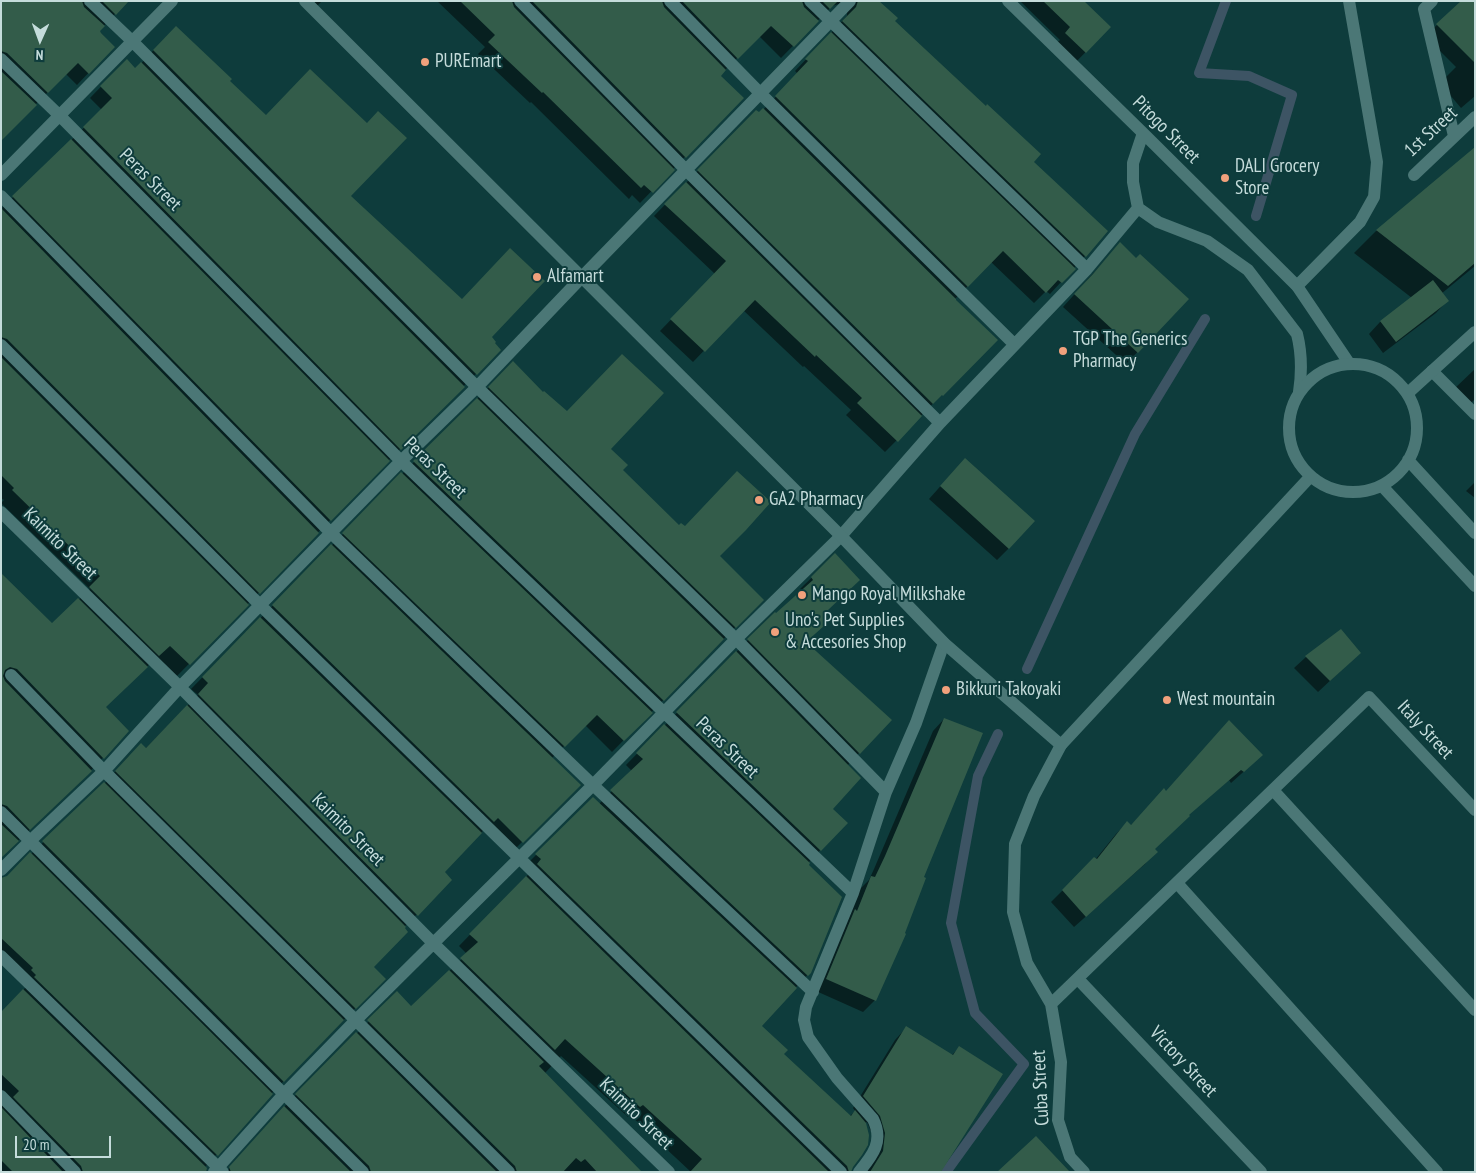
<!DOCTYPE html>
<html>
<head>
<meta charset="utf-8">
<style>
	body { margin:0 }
	#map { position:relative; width:1476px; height:1173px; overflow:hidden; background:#0e3c3c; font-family:"PT Sans Narrow",sans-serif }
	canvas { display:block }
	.frame { position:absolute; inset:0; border:2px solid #c5dcdb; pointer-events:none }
	.north { position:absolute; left:15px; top:15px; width:50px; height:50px; -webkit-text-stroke:4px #0e3c3c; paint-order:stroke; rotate:182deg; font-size:14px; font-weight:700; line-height:20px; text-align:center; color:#c5dcdb }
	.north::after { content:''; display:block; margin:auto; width:18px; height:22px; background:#c5dcdb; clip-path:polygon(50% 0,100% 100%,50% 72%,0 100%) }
	.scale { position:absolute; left:15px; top:1136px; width:96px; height:22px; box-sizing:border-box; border:2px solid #c5dcdb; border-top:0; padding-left:6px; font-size:15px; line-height:18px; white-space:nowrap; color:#c5dcdb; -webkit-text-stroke:4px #0e3c3c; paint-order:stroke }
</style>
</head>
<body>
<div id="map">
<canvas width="1476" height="1173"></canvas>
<div class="frame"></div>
<div class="north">N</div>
<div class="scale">20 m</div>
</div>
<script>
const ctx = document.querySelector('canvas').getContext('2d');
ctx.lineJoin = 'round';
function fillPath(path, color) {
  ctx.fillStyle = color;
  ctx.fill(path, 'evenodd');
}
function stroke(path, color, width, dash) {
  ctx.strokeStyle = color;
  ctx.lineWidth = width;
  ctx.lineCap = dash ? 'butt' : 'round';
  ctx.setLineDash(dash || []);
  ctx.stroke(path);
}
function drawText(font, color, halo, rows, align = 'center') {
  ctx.font = font + ' "PT Sans Narrow",sans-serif';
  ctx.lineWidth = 4;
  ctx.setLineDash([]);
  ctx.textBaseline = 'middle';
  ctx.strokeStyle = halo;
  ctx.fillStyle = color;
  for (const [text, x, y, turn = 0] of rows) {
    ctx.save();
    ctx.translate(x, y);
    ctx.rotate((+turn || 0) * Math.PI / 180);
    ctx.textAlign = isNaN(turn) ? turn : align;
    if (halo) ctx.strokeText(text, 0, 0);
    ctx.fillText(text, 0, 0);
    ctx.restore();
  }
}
fillPath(new Path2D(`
	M1,1h126l-28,30 14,16 -36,38 -11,-11 -65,65z
	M311,1h11l-6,6z
	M437,1h441l16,20 138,141 53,94 -35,38 -4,-3 -12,12 -43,-41 -37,38 42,40 -111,112 -39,-37 5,-5 -47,-44 -1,1 -60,-57 -50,52 -33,-31 55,-57 -61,-58 102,-105 3,3 39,-40 -3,-3 52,-55v-5l-8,-7 -7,2 -51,52 -22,-22 -40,40 23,22 -102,105 -8,-8 -3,4 -98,-97 -1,1 -52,-49 7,-7z
	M1020,1h63l27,26 -36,37 -20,-19 6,-5z
	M1475,1v95l-14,12 -21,-25 16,-16 -31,-31 12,-11z
	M164,39l65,42 120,115 141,141 10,13 -111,110 -212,216 -20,-19 -52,50 23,24 -48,51 -79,75v-283l51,51 38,-36 -89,-86 3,-3 -3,-2v-287l2,-2 -1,-1 100,-98 -12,-12 36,-37 9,9z
	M1475,149v117l-34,28 6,7 -11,12 -53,40 -14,-19 11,-12 32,-24 -58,-45 22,-22z
	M1120,244l16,16 52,39 -62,65 -63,-57z
	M1475,369v30l-4,4 -16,-15z
	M501,375l41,19 68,55 11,21 58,56 39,30 44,44 -150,152 -27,-27 -33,33 27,27 -68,68 -26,-25 -4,5 -38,40 8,7 -47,47 -31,40 11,12 -113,115 -66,73 1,5h-205v-159l25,-26 -25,-23v-85l6,-2 98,-94 24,-27 16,-7 53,-54 -7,-6 199,-203z
	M954,471l55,77 -12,12 -68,-61z
	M1475,482v16l-9,-7z
	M835,555l-9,55 -21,32 54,111 -12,13 -16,43 15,14 -38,40 2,109 -50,54 23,29 67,61 5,-5 -2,-3 42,-68 11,-12 45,28 8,-8 -20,124h-72l6,-36 -6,-14 -2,1 -15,49h-159l-61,-57 -2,2 -67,-61 -16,17 96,99h-415l59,-66 112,-113 14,15 56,-54 -8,-8 68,-70 3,-4 -5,-6 68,-68 6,6 33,-33 -6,-6 122,-125 54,-49 -2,-2z
	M1341,631l7,33 -30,28 -24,-24 12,-11z
	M944,719l-22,159 -47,122 -12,12 -47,-21 44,-102 9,-9 5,-11 59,-138z
	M1250,766l-19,17 -2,-3 -41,35 -34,34 -9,15 -71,63 -23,-25 43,-43 1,1 21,-26 11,-11 3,3 35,-34z`), '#0007');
stroke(new Path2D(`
	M1226,1l-27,72 50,3 43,19 -36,121
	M1027,669l108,-235 70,-115
	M946,1172l78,-108 -49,-51 -24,-90 27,-147 20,-42`), '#3d5464', 10);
fillPath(new Path2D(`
	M1,1h81l2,6 21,19 -5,5 1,2 14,14 -26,27 -11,-11 -30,30 -41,-40 -6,-2z
	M102,1h27l-13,14z
	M460,1h52l2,6 161,163 -22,23 -9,-8 -3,3 -98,-96 -1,1 -54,-51 7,-7z
	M532,1h130l2,6 62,63 -5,6 23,22 -58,60z
	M682,1h120l2,6 15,14 -25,26 -23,-21 -33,33z
	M822,1h16l-8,8z
	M858,1h21l19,17 -3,3 91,85 1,-2 54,50 -7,8 74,69 -22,26 -244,-236 14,-14z
	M1043,1h41l27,26 -25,26 -21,-20 5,-6z
	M1461,1h14v62l-39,-39z
	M176,26l56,53 -2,2 36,34 44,-46 57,54 11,-12 29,27 -56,58 111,103 48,-51 35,33 -53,56 4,5 -1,1 6,7 -24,25 -324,-325z
	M831,32l245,237 -14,14 -4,-3 -12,13 -43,-42 -35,36 -193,-191 33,-35 -3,-2z
	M127,59l8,9 6,-6 324,325 -64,63 -318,-323 29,-29 -12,-12z
	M1,71l36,34 -36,36z
	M763,108l193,191v1l42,40 -55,56 -1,-1 -9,9 -236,-234 59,-60 3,2z
	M71,139l319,322 -59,60 -319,-325z
	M1475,147v116l-27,23 -72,-56z
	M686,182l236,234 -24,26 -41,-39 5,-5 -46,-43 -1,2 -60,-57 -50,52 -35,-33 56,-58 -62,-57z
	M1,208l318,325 -59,61 -253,-255 -6,-2z
	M1120,242l16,16 4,-4 49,45 -51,54 -64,-59 19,-20z
	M1433,280l16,21 -53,41 -16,-21z
	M622,354l42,39 -53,56 17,16 -5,5 56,55 2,-2 4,3 52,-55 34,31 -25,28 -26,26 44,44 -28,28 -248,-241 25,-26 30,31 1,-1 23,20z
	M1,357l248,248 -59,60 -20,-19 -11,10 -70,-69 11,-11 -88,-86 2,-2 -13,-13z
	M477,398l247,241 -60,62 -251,-240z
	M965,458l70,63 -26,28 -69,-63z
	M401,472l252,241 -29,28 -27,-26 -32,32 -223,-214z
	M331,544l250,241 -58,58 -25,-25 -4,4 -222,-217z
	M835,553l25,27 -32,30 6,7 -28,25 86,78 -32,34 -113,-115 28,-27 1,1 37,-33 -2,-3z
	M1,573l51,50 26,-25 70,69 -42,40 23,24 -25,28 -87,-90 -7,-2 -5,3 -2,6 2,5 87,90 -62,59 -23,-24 -6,-2z
	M260,617l222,216 -37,39 7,8 -34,36 -220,-222 10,-11 -6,-6z
	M1341,629l20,24 -31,28 -25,-25z
	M736,651l125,127 -28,31 15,14 -27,28 -145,-139z
	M187,705l219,222 -1,1 3,4 -34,35 12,12 -30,30 -241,-238 26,-28 5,5z
	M944,718l39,15 -59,144 2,1 -21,55 1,1 -30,67 -50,-22 29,-70 2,2 14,-35 4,1 10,-21z
	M1229,720l34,35 -19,17 -3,-2 -52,45 1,1 -35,33 3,3 -72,65 -24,-27 32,-33 3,2 30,-38 4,4 33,-37 2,3z
	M664,724l146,139 -1,2 33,32 -31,76 -3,3 -198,-186 33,-31 -7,-6z
	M104,782l240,238 -60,62 -242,-241z
	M593,797l204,191 -35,38 26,24 -4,4 67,62 4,-6 11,13 3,12 -1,10 -6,10 -9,12 -2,5h-2l-2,-6 -310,-302 4,-5 -6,-5z
	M1,824l18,17 -18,17z
	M30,852l243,242 -55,62 -184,-179 2,-2 -5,-5 2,-2 -32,-30v-60l6,-2z
	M526,876l303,296h-139l12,-13 -59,-54 -3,2 -75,-68 -10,11 -95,-92 18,-16 -9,-8z
	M449,970l95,92 -5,4 103,106h-45l-12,-13 -4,3 -5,-4 -13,14h-46l-2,-6 -148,-146 30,-29 14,15z
	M23,989l184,179 -1,4h-123l-2,-6 -68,-69 6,-6 -18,-17v-62z
	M906,1026l47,29 6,-9 44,28 -62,98h-71l13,-21 2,-18 -5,-17 -17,-20z
	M356,1032l141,140h-126l-2,-6 -74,-72z
	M284,1106l67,66h-120l-2,-5z
	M2,1108l61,64h-50l-12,-12z
	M1036,1136l34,36h-73z`), '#335c4a');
stroke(new Path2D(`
	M1297,286l63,-64 14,-25 3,-35 -28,-161`), '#4b7776', 12);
stroke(new Path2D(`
	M90,1l42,40 345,346 259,252 150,153
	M520,1l166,169 254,253
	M670,1l91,93 253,250
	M810,1l277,268
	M1008,1l135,132 154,153 52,77
	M1432,1l-8,8 30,127
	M1,59l59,57 341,345 452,432
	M1143,133l-10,30v19l5,26 20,14 49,19 41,29 49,64c5,20 5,38 2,58
	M1,175l171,-174
	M1414,175l61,-58
	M1,196l330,337 262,252 220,207
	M1,345l259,260 581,567
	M1432,371l43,43
	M1,512l179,175 254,257 235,228
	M11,675l93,96 405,401
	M1061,745l-27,51 -19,48 -2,68 14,51 24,41 10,58 -3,58 12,37 14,15
	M1273,790l202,220
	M1,812l283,282 79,78
	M1,870l29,-29 74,-70 76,-84 221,-226 76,-74 105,-110 268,-276
	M1177,883l260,289
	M1,956l222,216
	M1078,979l183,193
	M1051,1004l318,-307 106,113
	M1,1096l74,76
	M214,1172l70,-78 72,-74 237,-235 143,-146 105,-103 99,-113 147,-154 51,-61
	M859,1172c14,-17 25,-31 14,-53l-36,-41 -29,-41 -4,-17 2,-13 47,-114 33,-101 30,-69 28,-80`), '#4b7776', 12);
stroke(new Path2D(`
	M305,1l536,535 103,107 117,102 249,-268
	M1289 428a64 64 0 1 1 128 0a64 64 0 1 1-128 0Z
	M1408,393l67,-61
	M1408,460l67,73
	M1382,486l93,100`), '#4b7776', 12);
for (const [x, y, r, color] of [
	[425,62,5,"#f1a17c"],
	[1225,178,5,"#f1a17c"],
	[537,277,5,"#f1a17c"],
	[1063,351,5,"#f1a17c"],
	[759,500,5,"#f1a17c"],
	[802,595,5,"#f1a17c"],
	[775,632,5,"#f1a17c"],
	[946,690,5,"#f1a17c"],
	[1167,700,5,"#f1a17c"]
]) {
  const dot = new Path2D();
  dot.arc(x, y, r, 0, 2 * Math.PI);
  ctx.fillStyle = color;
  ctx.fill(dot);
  stroke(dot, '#0e3c3c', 2);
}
drawText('19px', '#c5dcdb', '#0e3c3c', [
	["PUREmart",435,62],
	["DALI Grocery",1235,167],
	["Store",1235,189],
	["Alfamart",547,277],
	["TGP The Generics",1073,340],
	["Pharmacy",1073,362],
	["GA2 Pharmacy",769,500],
	["Mango Royal Milkshake",812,595],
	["Uno's Pet Supplies",785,621],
	["& Accesories Shop",785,643],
	["Bikkuri Takoyaki",956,690],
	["West mountain",1177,700]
], 'left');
drawText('19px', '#c5dcdb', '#0e3c3c', [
	["Pitogo Street",1166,130,45],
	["1st Street",1431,132,-43],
	["Peras Street",150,180,45],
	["Peras Street",435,468,44],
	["Kaimito Street",60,544,44],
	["Italy Street",1425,730,47],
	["Peras Street",727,748,44],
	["Kaimito Street",348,830,45],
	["Victory Street",1183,1062,47],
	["Cuba Street",1041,1088,-93],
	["Kaimito Street",636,1114,44]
]);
</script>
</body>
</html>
